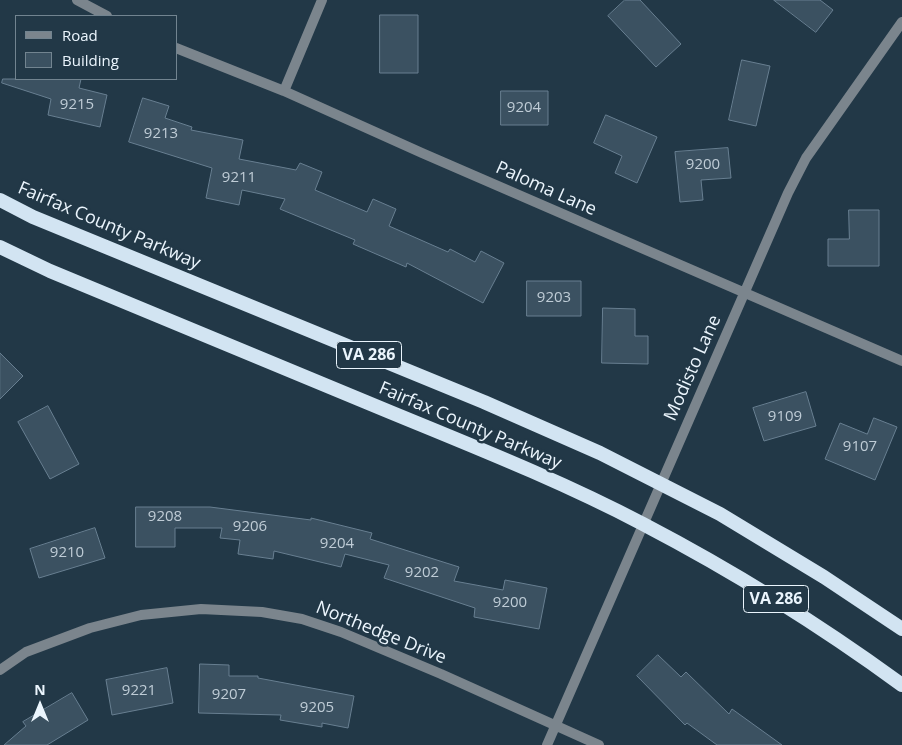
<!DOCTYPE html>
<html>
<head>
<meta charset="utf-8">
<style>
	body { margin:0 }
	#map { position:relative; width:902px; height:745px; overflow:hidden; background:#223847; font-family:"Open Sans",sans-serif }
	canvas { display:block }
	.legend { position:absolute; left:15px; top:15px; width:162px; height:65px; box-sizing:border-box; background:#223847; border:1px solid #728490; margin:0; padding:6px 9px; list-style:none; font-size:15px; color:#ebf5fd }
	.legend li { display:flex; align-items:center; gap:10px; height:25px }
	.legend b { width:25px; border:1px solid #728490 }
	.north { position:absolute; left:15px; top:680px; width:50px; height:50px; -webkit-text-stroke:4px #223847; paint-order:stroke; rotate:0deg; font-size:14px; font-weight:700; line-height:20px; text-align:center; color:#ebf5fd }
	.north::after { content:''; display:block; margin:auto; width:18px; height:22px; background:#ebf5fd; clip-path:polygon(50% 0,100% 100%,50% 72%,0 100%) }
</style>
</head>
<body>
<div id="map">
<canvas width="902" height="745"></canvas>
<ul class="legend">
<li><b style="height:6px;background:#7b858d"></b>Road</li>
<li><b style="height:14px;background:#3b5161"></b>Building</li>
</ul>
<div class="north">N</div>
</div>
<script>
const ctx = document.querySelector('canvas').getContext('2d');
ctx.lineJoin = 'round';
function fillPath(path, color) {
  ctx.fillStyle = color;
  ctx.fill(path, 'evenodd');
}
function stroke(path, color, width, dash) {
  ctx.strokeStyle = color;
  ctx.lineWidth = width;
  ctx.lineCap = dash ? 'butt' : 'round';
  ctx.setLineDash(dash || []);
  ctx.stroke(path);
}
function drawText(font, color, halo, rows, align = 'center') {
  ctx.font = font + ' "Open Sans",sans-serif';
  ctx.lineWidth = 5;
  ctx.setLineDash([]);
  ctx.textBaseline = 'middle';
  ctx.strokeStyle = halo;
  ctx.fillStyle = color;
  for (const [text, x, y, turn = 0] of rows) {
    ctx.save();
    ctx.translate(x, y);
    ctx.rotate((+turn || 0) * Math.PI / 180);
    ctx.textAlign = isNaN(turn) ? turn : align;
    if (halo) ctx.strokeText(text, 0, 0);
    ctx.fillText(text, 0, 0);
    ctx.restore();
  }
}
const building = new Path2D(`
	M625,0h15l41,44 -25,23 -48,-51z
	M774,0h46l13,10 -17,22z
	M380,15h38v58h-38z
	M742,60l28,6 -14,60 -27,-6z
	M3,79h78l-2,9 28,7 -7,32 -52,-12 3,-16 -49,-16z
	M501,91h47v34h-47z
	M143,98l26,8 -4,12 27,9 -1,3 52,10 -4,19 57,11 4,-7 22,9 -7,18 52,22 6,-13 23,10 -7,17 59,26 2,-3 25,13 6,-11 23,12 -21,40 -76,-40 -1,4 -53,-23 2,-4 -75,-31 5,-10 -43,-9 -3,15 -33,-7 6,-30 -83,-26z
	M606,115l51,22 -20,46 -22,-10 7,-17 -28,-13z
	M728,148l3,30 -30,2 2,20 -23,2 -5,-50z
	M849,210h30v56h-51v-27h21z
	M527,281h54v35h-54z
	M603,308l32,1v27h13v28l-46,-1z
	M0,353l23,23 -23,23z
	M806,392l10,34 -52,15 -11,-33z
	M48,406l31,58 -29,15 -32,-57z
	M874,418l23,9 -22,53 -50,-21 15,-36 27,11z
	M136,507h74l101,13v-2l61,15 -2,6 89,28 -5,14 49,9 2,-10 42,8 -8,41 -65,-12 1,-9 -91,-30 5,-13 -44,-11 -4,13 -67,-16 -1,8 -35,-5 2,-14 -20,-2 2,-10h-47v19h-39z
	M95,528l10,30 -66,20 -9,-29z
	M658,655l23,22 5,-5 43,42 3,-5 50,36h-65l-30,-22 -2,2 -48,-49z
	M200,664l29,1v11h29v2l96,18 -6,32 -26,-5v4l-42,-7 1,-5 -82,-2z
	M167,668l6,35 -61,12 -6,-35z
	M72,693l16,27 -41,25h-43l22,-19 -3,-4z`);
fillPath(building, '#3b5161');
stroke(building, '#687f91', 1);
stroke(new Path2D(`
	M77,0l30,16
	M176,48l108,43 138,62 480,208
	M284,91l38,-91
	M0,670l26,-18 64,-24 51,-13 60,-6 61,3 40,7 39,13 100,42 158,71
	M547,745l241,-552 18,-35 96,-136`), '#7b858d', 10);
stroke(new Path2D(`
	M0,200l33,17 451,185 116,51 120,61 104,63 78,52
	M0,247l50,24c113,47 226,94 340,141 85,35 171,69 253,112 90,47 177,101 259,161`), '#d2e4f2', 14);
drawText('15px', '#bfccd6', null, [
	["9215",77,105],
	["9204",524,108],
	["9213",161,134],
	["9200",703,165],
	["9211",239,178],
	["9203",554,298],
	["9109",785,417],
	["9107",860,447],
	["9208",165,517],
	["9206",250,527],
	["9204",337,544],
	["9210",67,553],
	["9202",422,573],
	["9200",510,603],
	["9221",139,691],
	["9207",229,695],
	["9205",317,708]
]);
for (const [x, y, w] of [
	[369,355,65],
	[776,599,65]
]) {
  const box = new Path2D();
  box.roundRect(x - w / 2, y - 13.5, w, 27, 4);
  ctx.fillStyle = '#223847';
  ctx.fill(box);
  stroke(box, '#ebf5fd', 1);
}
drawText('bold 16px', '#ebf5fd', null, [
	["VA 286",369,355],
	["VA 286",776,599]
]);
drawText('18px', '#ebf5fd', '#223847', [
	["Paloma Lane",546,189,24],
	["Fairfax County Parkway",109,226,23],
	["Modisto Lane",693,368,-66],
	["Fairfax County Parkway",470,426,23],
	["Northedge Drive",381,633,22]
]);
</script>
</body>
</html>
